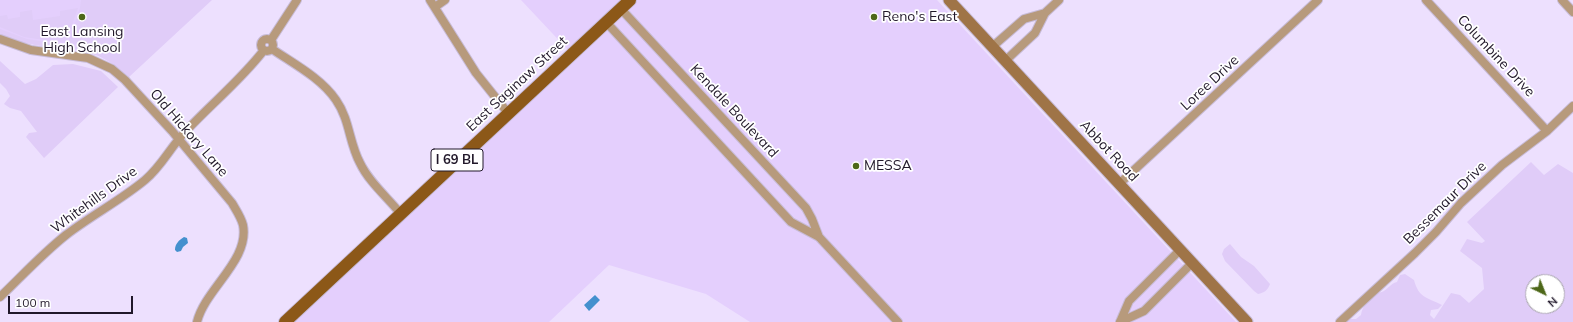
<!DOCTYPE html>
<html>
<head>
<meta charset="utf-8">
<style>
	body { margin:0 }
	#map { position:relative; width:1573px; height:322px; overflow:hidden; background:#ede0fe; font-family:Mulish,sans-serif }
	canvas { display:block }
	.north { position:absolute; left:1525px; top:274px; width:40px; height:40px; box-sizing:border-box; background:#fff; border:1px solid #a6a3aa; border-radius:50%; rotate:137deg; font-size:11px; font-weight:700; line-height:16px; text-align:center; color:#21182a }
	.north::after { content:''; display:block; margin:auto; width:14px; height:18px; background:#4d6718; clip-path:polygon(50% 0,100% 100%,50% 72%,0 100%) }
	.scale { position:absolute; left:8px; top:296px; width:125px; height:18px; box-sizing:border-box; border:2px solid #21182a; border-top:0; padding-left:5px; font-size:12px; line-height:14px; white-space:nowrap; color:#21182a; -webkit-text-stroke:3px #fff; paint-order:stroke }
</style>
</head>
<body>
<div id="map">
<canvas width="1573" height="322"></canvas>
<div class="north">N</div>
<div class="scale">100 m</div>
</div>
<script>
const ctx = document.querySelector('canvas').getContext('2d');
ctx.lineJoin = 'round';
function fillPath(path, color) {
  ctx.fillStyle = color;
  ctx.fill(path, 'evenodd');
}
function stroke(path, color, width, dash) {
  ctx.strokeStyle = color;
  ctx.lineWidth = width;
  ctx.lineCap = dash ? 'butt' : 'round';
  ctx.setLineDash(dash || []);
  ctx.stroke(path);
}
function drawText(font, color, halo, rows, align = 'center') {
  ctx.font = font + ' Mulish,sans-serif';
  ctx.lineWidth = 3.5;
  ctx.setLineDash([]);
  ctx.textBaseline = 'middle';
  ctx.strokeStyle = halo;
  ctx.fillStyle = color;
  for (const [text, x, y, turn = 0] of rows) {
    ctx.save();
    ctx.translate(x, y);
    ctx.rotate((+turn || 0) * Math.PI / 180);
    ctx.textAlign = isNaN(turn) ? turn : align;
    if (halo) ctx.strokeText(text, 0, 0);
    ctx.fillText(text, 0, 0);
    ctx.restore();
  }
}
fillPath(new Path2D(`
	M0,0h182l-69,64 -16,-9 -12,-3 -50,-7 -35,-11z
	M521,0h416l299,322h-486l-44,-28 -97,-29 -60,57h-271l290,-272z`), '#e4cffd');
fillPath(new Path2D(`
	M81,0h131l-83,77c-10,-8 -21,-18 -33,-22 -32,-11 -66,-5 -96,-21v-5l27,10 70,11 -2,-3 -27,-4 12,-35z
	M78,8l-12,35 -42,-6 -24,-10v-11l7,-1 1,4 12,-2v-5l12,-2 1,10 27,-4v-5z
	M0,61l25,23 11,-5 17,-14 20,-1 28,7 17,16 -74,71 -18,-21 3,-4 8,-1 -16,-21 -11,-3 -6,-4 6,-8 -4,-7 -6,-6z
	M1531,162l13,13 14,-11 15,9v149h-228l3,-3h8l5,-4c1,-8 7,-16 14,-21 3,-2 6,-1 9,-3 5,-3 6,-7 13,-9l3,-7 5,-1 9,6c5,18 12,17 28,25l-4,4 -7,1 -1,5 4,4 17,-26 9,2 9,8 15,-14 -2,-21 -22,-17 7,-12 15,4 3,-2 -18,-19zM1533,282h24v24h-24z
	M1230,244l11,13 13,9 16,18c-2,6 -6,9 -12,10l-4,-3 -29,-30 -3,-7 2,-5z`), '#e0ccf8');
fillPath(new Path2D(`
	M184,237l3,1 1,5 -5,4 -2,4 -4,1 -2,-2c0,-6 4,-10 9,-13z
	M595,295l5,5 -11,11 -5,-6z`), '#4490ce');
const street = new Path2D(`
	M430,0l46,73 32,40
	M1426,0l121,131
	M1562,0l11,12
	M435,7l10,-7
	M621,9l185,199 6,11 7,18
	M606,22l185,200 28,15 79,85
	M0,39l31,11 57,8 24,11 13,11 47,51 60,72c4,7 9,14 11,22 7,35 -38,64 -46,97
	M261 45a6 6 0 1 1 12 0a6 6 0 1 1-12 0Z
	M271,40l26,-40
	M992,47l32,-28 21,-6
	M272,49c22,15 49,29 64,51 14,20 13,43 24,63 9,19 27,34 40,50
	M1005,61l30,-28 10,-20 14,-13
	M1119,184l199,-184
	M0,297c22,-21 42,-43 66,-62 26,-20 55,-35 79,-55 17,-14 26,-34 41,-49 25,-27 55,-51 78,-81
	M1120,322l24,-11 48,-48
	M1120,322l9,-21 51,-51
	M1340,322l75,-69 21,-21 25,-29 41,-38 45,-34 26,-25`);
const secondary = new Path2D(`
	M949,0l298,322`);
const primary = new Path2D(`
	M285,322l345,-322`);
stroke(street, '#c8bcd8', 10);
stroke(secondary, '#c8bcd8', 13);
stroke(primary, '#c8bcd8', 14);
stroke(street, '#b79a7c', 8);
stroke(secondary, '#9f7447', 11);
stroke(primary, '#8c5818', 12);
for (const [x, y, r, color] of [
	[82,17,4,"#4d6718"],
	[874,17,4,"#4d6718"],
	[856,166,4,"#4d6718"]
]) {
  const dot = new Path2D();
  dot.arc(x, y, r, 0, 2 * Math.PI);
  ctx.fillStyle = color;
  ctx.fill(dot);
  stroke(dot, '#fff', 1.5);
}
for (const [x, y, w] of [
	[457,160,52]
]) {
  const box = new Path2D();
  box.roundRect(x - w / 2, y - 11, w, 22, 3);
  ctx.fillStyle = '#fff';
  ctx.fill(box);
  stroke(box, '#21182a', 1);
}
drawText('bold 13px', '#21182a', null, [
	["I 69 BL",457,160]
]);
drawText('14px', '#21182a', '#fff', [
	["Reno's East",882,17],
	["East Lansing",82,32,"center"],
	["High School",82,48,"center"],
	["MESSA",864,166]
], 'left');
drawText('14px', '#21182a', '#fff', [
	["Columbine Drive",1496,56,47],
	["Loree Drive",1210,83,-43],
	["East Saginaw Street",517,84,-43],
	["Kendale Boulevard",734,111,47],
	["Old Hickory Lane",189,133,49],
	["Abbot Road",1109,151,47],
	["Whitehills Drive",94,200,-36],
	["Bessemaur Drive",1445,203,-45]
]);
</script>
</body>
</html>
